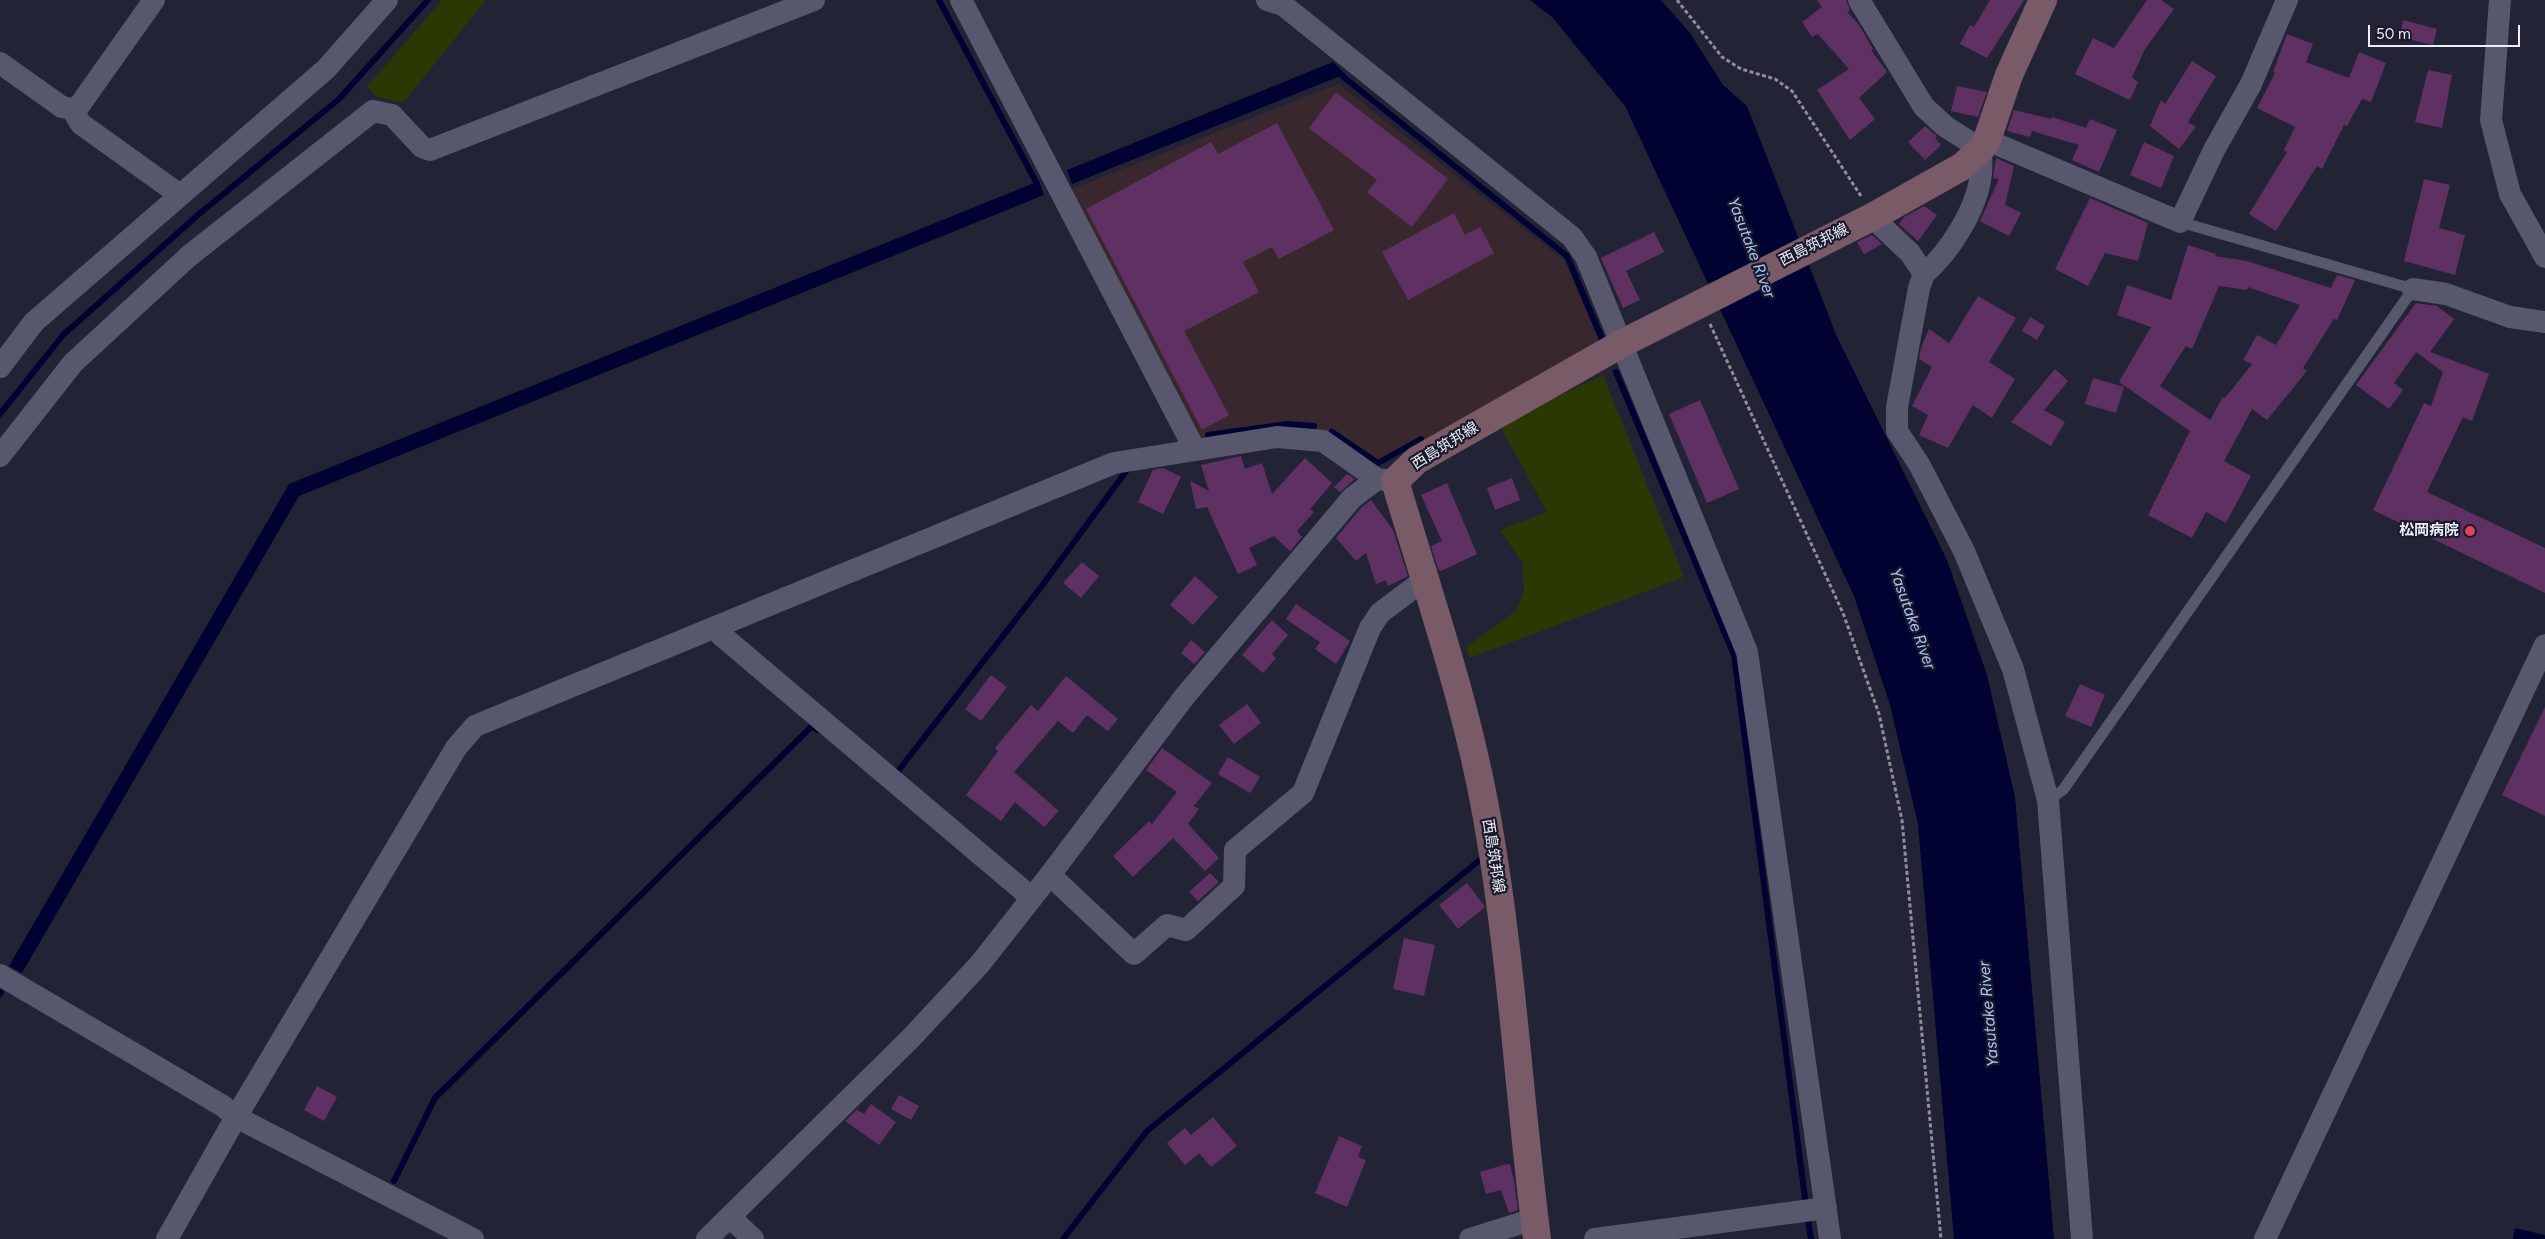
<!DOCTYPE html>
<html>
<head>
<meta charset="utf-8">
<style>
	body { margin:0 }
	#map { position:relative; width:2545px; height:1239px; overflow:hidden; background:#232336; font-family:Figtree,sans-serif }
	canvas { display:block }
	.scale { position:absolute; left:2368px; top:25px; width:152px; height:22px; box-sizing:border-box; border:2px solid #eeeefb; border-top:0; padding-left:6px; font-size:15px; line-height:18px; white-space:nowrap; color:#eeeefb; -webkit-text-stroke:4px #1a1a2b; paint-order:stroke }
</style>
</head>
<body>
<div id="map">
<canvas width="2545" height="1239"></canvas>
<div class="scale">50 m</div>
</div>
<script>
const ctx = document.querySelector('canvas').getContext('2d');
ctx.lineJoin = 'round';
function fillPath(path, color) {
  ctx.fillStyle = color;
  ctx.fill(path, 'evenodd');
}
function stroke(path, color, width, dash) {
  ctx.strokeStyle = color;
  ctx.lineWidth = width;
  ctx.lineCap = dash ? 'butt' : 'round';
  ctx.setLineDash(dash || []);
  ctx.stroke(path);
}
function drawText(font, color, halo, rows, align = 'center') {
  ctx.font = font + ' Figtree,"Noto Sans JP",sans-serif';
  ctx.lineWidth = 4.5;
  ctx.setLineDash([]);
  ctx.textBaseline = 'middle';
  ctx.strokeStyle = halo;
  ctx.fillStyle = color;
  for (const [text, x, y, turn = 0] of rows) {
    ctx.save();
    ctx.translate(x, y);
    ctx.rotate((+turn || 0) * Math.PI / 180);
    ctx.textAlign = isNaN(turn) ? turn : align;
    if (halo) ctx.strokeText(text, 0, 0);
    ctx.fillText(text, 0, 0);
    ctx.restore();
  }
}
fillPath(new Path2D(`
	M1338,84l227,177 36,85 -223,119 -52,-33 -126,6 -130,-248z`), '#39272e');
fillPath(new Path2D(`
	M442,0h44l-83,103 -26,-6 -10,-10z
	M1603,375l81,202 -214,81 -4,-11 51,-37 7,-21 -2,-27 -22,-32 47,-18 -48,-88z`), '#2a3804');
fillPath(new Path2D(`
	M1530,0h131l29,33 33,52 24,21 90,231 110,223 40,115 28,122 39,442h-100l-36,-415 -28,-119 -36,-109 -229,-490 -73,-89z
	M1333,62l12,12 -273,110 -5,-14z
	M1039,181l5,14 -745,301 -277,477 -13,-7 280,-482z
	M2515,1228l30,7v4h-32z`), '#000231');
stroke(new Path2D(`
	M939,0l97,182
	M1341,75l226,181 35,83
	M1616,372l118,283 71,543
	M0,414l63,-79 136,-121 140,-115 89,-99
	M1332,432l46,31 43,-24
	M1208,435l80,-11 26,2
	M898,771l143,-184 86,-117
	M0,994l1,-2
	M394,1181l41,-83 377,-372 5,4
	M1808,1220l3,19
	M1063,1239l84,-108 334,-272`), '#000231', 6);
fillPath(new Path2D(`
	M1817,0h29l4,10 -3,2 12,13 14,24 -2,1 16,22 -28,26 16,21 -25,21 -33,-50 32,-21 -31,-35 -6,3 -10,-15 20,-15z
	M1990,0h34l-37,58 -27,-14 10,-19 4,2z
	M2147,0h14l13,9 -29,40 -13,28 6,5 -8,18 -55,-26 18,-36 21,10z
	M2403,20l34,9 -4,16 -33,-8z
	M2287,34l26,10 -7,18 43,16 10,-26 27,11 -15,39 -9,-3 -15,27 -3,-1 -22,44 -5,-3 -41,65 -27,-17 38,-62 -3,-2 11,-23 -38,-19 18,-35 -2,-1z
	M2192,61l24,15 -28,46 8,5 -17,22 -29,-23 11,-26 4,4z
	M2428,70l24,5 -10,53 -27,-6z
	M1957,86l30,6 -9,25 -27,-6z
	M1336,92l112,87 -36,48 -45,-35 10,-12 -68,-52z
	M2014,110l37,9 1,-2 34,11 4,-9 27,11 -18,42 -27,-12 7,-15 -47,-14 -2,6 -23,-6z
	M1277,123l57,107 -55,29 -7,-12 -29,15 16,30 -75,39 45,84 -27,15 -116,-221 125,-67 7,12z
	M1925,126l12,10 -2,2 6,7 -16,15 -17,-18z
	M2144,142l30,14 -13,32 -31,-13z
	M1996,158l18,8 -9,39 16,8 -12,23 -29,-15 19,-42 -6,-1z
	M2424,179l26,6 -11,43 26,7 -10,40 -51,-14z
	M2090,198l58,25 -10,38 -33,-8 -17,33 -33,-17z
	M1924,206l13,9 -19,26 -19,-17 5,-7z
	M1454,213l11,22 15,-8 14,26 -86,47 -26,-48z
	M1654,232l10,20 -38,19 14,29 -17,8 -22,-50z
	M1872,235l10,9 -18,10 -7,-12z
	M2188,245l28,9 -1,2 32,5 84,27 6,-13 18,5 -18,40 -3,-1 -31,49 4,3 -40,49 -15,-11 -28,52 27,15 -25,47 -20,-11 -14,26 -44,-23 42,-84 -71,-49 32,-55 -34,-12 10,-30 44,15zM2219,286l28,4 1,-3 52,18 -24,40 -19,-10 -14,25 9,4 -27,34 -2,-1 -13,23 -50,-34 26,-40 6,3z
	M1978,296l38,22 -27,44 26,17 -23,39 -19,-13 -25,43 -29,-13 9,-20 -16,-9 20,-39 -13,-8 2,-11 8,-19 20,14z
	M2416,303l21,3 17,13 -24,33 59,22 -17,47 -9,-4 -36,75 118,56v45l-172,-83 51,-107 7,3 12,-34 -27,-20 -22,31 9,7 -14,19 -33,-24z
	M2030,317l15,9 -8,14 -15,-9z
	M2055,369l13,12 -24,29 21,12 -14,24 -40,-24z
	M2093,378l31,9 -8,26 -31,-9z
	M1700,400l39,89 -32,14 -38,-89z
	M1241,456l4,13 17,-6 10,31 33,-36 27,25 -22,26 4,3 -17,19 5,6 -12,14 -16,-15 -25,12 8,17 -19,9 -31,-67 -11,2 -6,-28 19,10 -8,-26z
	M1163,468l18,9 -18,37 -25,-12 15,-32z
	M1347,474l8,5 -15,13 -6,-5z
	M1512,478l8,22 -25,10 -8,-22z
	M1447,483l30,71 -36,17 -3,-2 -7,-23 11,-5 -21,-46z
	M1371,500l22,30 15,46 -20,10 -2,-6 -10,4 -10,-31 -10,8 -20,-23 25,-30z
	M1082,562l17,14 -18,22 -18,-15z
	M1195,576l23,21 -25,28 -23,-20z
	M1296,604l54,37 -14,23 -21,-15 5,-7 -34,-23z
	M1272,620l16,15 -16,19 4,4 -13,15 -21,-18z
	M1191,640l14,12 -11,12 -13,-11z
	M991,675l16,12 -26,34 -16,-12z
	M1066,676l52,43 -10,12 -21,-16 -14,18 -15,-12 -44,51 45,39 -15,16 -29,-25 -14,19 -35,-26 32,-44 -3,-3 36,-43 7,6z
	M2080,684l25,11 -14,32 -26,-11z
	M1247,704l14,19 -27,21 -15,-19z
	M2545,707v109l-43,-21z
	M1162,748l50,35 -18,23 5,3 -11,15 31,34 -14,13 -32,-33 -40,39 -20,-21 36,-35 3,3 25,-32 -31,-22z
	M1228,757l32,20 -10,16 -32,-19z
	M1210,873l9,9 -21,19 -9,-9z
	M1467,883l18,24 -27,22 -19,-24z
	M1404,938l31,7 -11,51 -31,-7z
	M317,1086l20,11 -13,24 -20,-11z
	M899,1095l20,11 -8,14 -20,-11z
	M871,1104l25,18 -17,23 -34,-24 12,-11 7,4z
	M1213,1117l24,29 -26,21 -12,-14 -14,12 -18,-22 18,-15 6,7z
	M1339,1136l23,10 -4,11 8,3 -19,47 -32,-14z
	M1507,1164h3l4,17 4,29 -9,3 -8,-23 -15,4 -6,-22z`), '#5f3163');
stroke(new Path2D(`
	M1677,0l45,57 19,12 34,10 17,12 69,105
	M1710,324l133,289 36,101 23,106 39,419`), '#8e8e9e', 3, [4, 2.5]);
stroke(new Path2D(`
	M2048,800l15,-10 350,-501 -233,-67`), '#57586d', 11);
stroke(new Path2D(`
	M961,0l234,450
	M1267,0l16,5 289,232 14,20 161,395 83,587
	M1859,0l65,107 22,20 35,22c0,8 1,16 0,24 -3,34 -31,79 -57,101
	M2500,0l-9,120 19,74 35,63
	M0,63l62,44 10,2 7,-3 75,-106
	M72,109l9,15 99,71
	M1987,140l193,82 34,-72 37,-66 36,-84
	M1872,217l38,36 14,21 -5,14 -22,119v24l22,33 45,87 49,118 35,131 34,439
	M2413,289l33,5 64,23 35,5
	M0,367l34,-45 292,-253 61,-69
	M0,456l73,-93 116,-107 184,-145 19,4 30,32 8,3 384,-150
	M718,626l3,9 311,263
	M1050,875l84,79 33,-29 19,5 48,-44 1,-36 68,-57 67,-165 10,-15 44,-33
	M0,975l223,131 13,11 237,122
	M730,1217l23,22
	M167,1239l69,-122 220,-369 19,-22 639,-263 163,-26 46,4 54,38 18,2
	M707,1239l203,-200 69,-74 71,-90 135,-179 167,-198 25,-19
	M1470,1239l64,-20
	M1595,1239l231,-31
	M2265,1239l280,-594`), '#57586d', 22);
stroke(new Path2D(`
	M1537,1239c-18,-140 -25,-281 -50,-421 -20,-114 -59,-226 -92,-337l22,-21 204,-116 251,-127 91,-51 18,-17 6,-9 22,-65 34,-75`), '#795b68', 28);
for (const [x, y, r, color] of [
	[2470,531,6,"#e0444e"]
]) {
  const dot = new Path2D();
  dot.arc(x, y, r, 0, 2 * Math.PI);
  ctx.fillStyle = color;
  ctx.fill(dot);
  stroke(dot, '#1a1a2b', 2);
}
drawText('15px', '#eeeefb', '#1a1a2b', [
	["西島筑邦線",1814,245,-27],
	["西島筑邦線",1445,446,-32],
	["西島筑邦線",1493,856,81]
]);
drawText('bold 15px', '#eeeefb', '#1a1a2b', [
	["松岡病院",2459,531]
], 'right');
drawText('italic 16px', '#a7c7f7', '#1a1a2b', [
	["Yasutake River",1751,248,69],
	["Yasutake River",1912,619,70],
	["Yasutake River",1989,1014,-95]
]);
</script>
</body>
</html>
